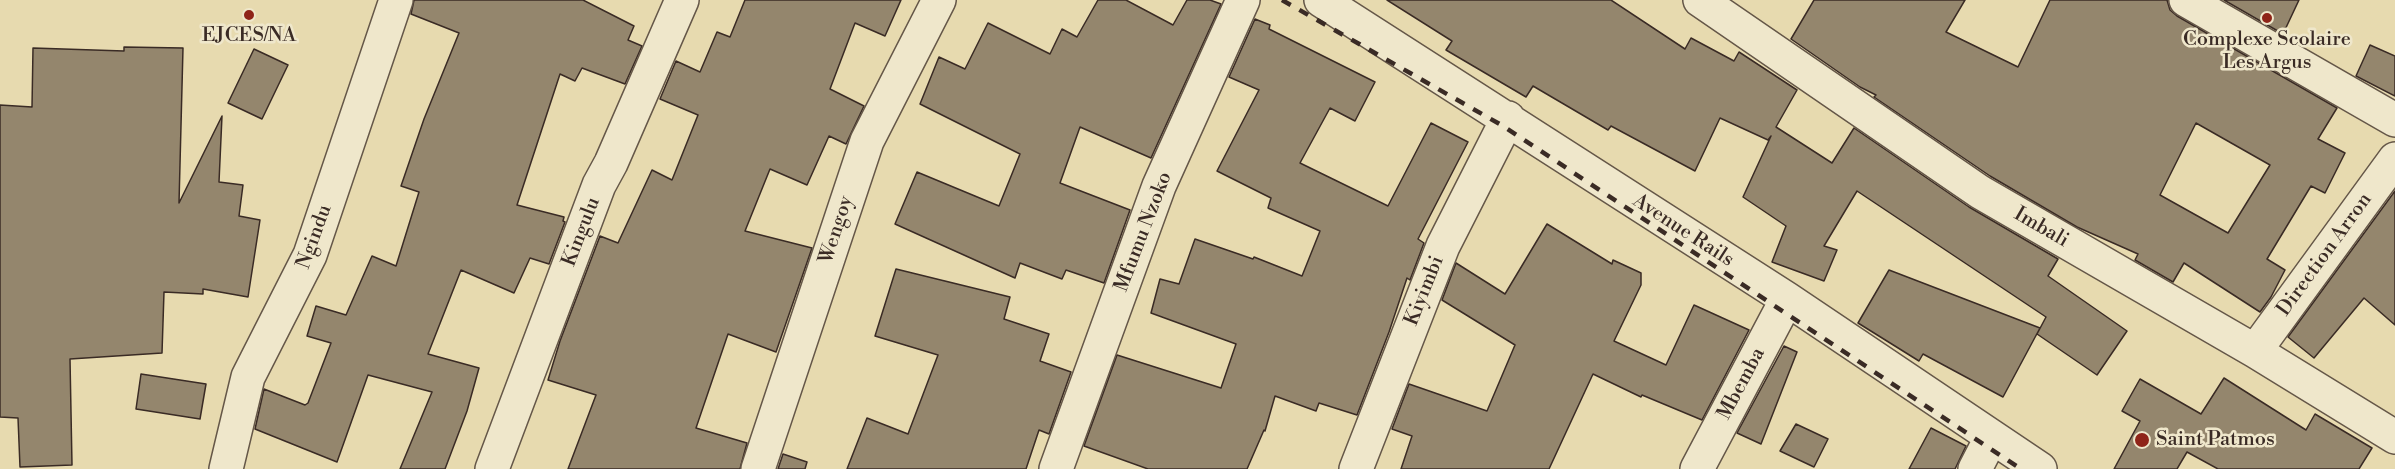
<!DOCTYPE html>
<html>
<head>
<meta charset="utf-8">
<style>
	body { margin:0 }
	canvas { display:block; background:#e7daaf }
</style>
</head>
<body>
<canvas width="2395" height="469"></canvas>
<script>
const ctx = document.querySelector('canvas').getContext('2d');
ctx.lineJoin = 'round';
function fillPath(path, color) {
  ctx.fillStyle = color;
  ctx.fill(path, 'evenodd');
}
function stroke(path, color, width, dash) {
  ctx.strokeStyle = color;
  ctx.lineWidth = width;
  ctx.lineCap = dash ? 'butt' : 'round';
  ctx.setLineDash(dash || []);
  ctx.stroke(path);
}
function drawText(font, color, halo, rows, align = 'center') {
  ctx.font = font + ' "Libre Bodoni",serif';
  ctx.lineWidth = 5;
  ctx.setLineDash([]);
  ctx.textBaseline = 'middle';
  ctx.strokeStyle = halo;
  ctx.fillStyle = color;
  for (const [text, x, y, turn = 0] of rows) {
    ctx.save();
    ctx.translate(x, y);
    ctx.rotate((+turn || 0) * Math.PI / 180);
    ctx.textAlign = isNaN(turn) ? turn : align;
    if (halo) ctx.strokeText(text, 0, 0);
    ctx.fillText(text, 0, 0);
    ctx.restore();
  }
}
const building = new Path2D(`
	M414,0h169l51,26 -6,14 14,6 -17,38 -43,-16 -7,13 -15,-7 -43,131 47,12 -1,4 2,1 -16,42 -19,-6 -16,35 -53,-23 -33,84 51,14 -12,43 -22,58h-45l32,-77 -64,-17 -31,87 -82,-33 9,-40 41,16 3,-2 23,-60 -24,-7 9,-30 30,9 26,-59 24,10 23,-74 -18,-6 23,-67 35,-86 -48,-19z
	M745,0h156l-16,36 -30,-13 -25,66 34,17 -18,38 -17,-8 -22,49 -37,-16 -25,62 67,17 -36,104 -48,-18 -32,94 51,15 -7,26h-172l28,-74 -48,-15 12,-39 40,-105 18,7 34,-73 20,10 26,-65 -38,-16 16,-38 24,11 17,-40 13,5z
	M1098,0h28l47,25 14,-25h23l11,4 -70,154 -71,-31 -20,56 70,27 -26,73 -38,-13 -4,9 -42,-16 -5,15 -120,-54 22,-52 82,34 21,-52 -100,-50 19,-47 26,12 23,-46 62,31 12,-25 15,8z
	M1387,0h224l74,49 6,-11 43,23 5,-9 58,38 -21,37 56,36 22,-35 115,79 89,52 -10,17 79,55 -30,44 -60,-41 9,-17 -189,-126 -33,55 13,4 -13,31 -52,-19 14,-36 -43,-29 28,-61 -3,4 -48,-22 -25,53 -84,-45 -3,4 -75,-44 -7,11 -80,-47 6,-9z
	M1814,0h151l-19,32 72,35 32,-67h117l3,10 7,6 160,92 -19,31 27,14 -20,40 -14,-7 -44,73 18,11 -14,27 -11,15 -76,-49 -11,19 -38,-22 3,-6 -61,-27 -87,-51 -116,-79 2,-2 -16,-8 -69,-48zM2196,123l74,42 -42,68 -68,-38z
	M2224,0h75l-16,34z
	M1255,19l15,6 -1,4 106,53 -20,39 -25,-13 -30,55 88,43 43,-83 37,19 -50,97 6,4 -14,37 -3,-2 -18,54 -32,83 -38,-12 -3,8 -41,-15 -10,35 -1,-1 -17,39h-99l-64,-23 33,-91 104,33 15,-44 -85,-31 9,-34 19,5 16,-45 58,20 1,-2 48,19 18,-45 -52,-23 3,-10 -54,-27 42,-81 -30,-13z
	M2370,45l25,11v40l-39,-20z
	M124,47l59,1 -4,155 43,-87 -3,66 24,3 -4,31 21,4 -12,77 -45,-8v5l-39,-2 -2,61 -92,6 2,106 -52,2 -2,-49 -18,-1v-312l32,2 1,-59 91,3z
	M254,49l34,16 -26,54 -34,-16z
	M2395,191v134l-31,-27 -50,60 -26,-21z
	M1547,224l65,40 1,-4 28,13v12l-27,56 52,24 28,-60 55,25 -47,90 -60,-25 -1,2 -48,-23 -44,95h-148l11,-33 -20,-7 17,-45 78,27 28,-66 -73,-45 14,-37 49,31z
	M896,269l114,28 -6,22 45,15 -9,27 31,11 -22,62 -10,-4 -13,39h-179l20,-51 41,16 30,-79 -63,-19z
	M1889,270l151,58 -37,69 -80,-43 -4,7 -61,-38z
	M1784,346l13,6 -36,92 -24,-11z
	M141,374l65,10 -6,35 -64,-10z
	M2224,378l82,52 9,-16 57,34 -13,21h-141l-31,-17 -10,17h-63l26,-48 -18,-10 18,-32 61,35z
	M1796,424l32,15 -14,28 -34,-16z
	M1931,428l35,18 -11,23h-46z
	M783,454l24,8 -2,7h-27z`);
fillPath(building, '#94866d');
stroke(building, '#3a2b25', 1.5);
const minor = new Path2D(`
	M1321,0l466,299 253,170
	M1700,0l280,192 275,159 140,86
	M2186,0l209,120
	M2255,351l140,-192
	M226,469l22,-92 62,-122 86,-255
	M492,469l107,-284 12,-22 71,-163
	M758,469l109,-328 72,-141
	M1056,469l103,-283 84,-186
	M1356,469l87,-223 65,-128
	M1697,469l90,-170
	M1975,469l16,-31`);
stroke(minor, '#655748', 36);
stroke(minor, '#efe7cb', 33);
stroke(new Path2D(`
	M1282,0l221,126 518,343`), '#3a2b25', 4.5, [10, 10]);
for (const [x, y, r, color] of [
	[249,15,6,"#8f2418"],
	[2267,18,6,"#8f2418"],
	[2142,440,8,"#8f2418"]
]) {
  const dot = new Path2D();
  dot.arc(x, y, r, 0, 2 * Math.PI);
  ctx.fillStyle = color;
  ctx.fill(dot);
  stroke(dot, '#efe7cb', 2);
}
drawText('20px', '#3a2b25', '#efe7cb', [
	["EJCES/NA",249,36],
	["Complexe Scolaire",2267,40],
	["Les Argus",2267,63],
	["Saint Patmos",2156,440,"left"]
]);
drawText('20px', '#3a2b25', '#efe7cb', [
	["Imbali",2041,228,30],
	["Wengoy",837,230,-72],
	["Avenue Rails",1683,231,33],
	["Kingulu",582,232,-69],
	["Mfumu Nzoko",1144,232,-69],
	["Ngindu",315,237,-70],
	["Direction Arron",2325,255,-54],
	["Kiyimbi",1425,291,-68],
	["Mbemba",1742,384,-62]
]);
</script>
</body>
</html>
